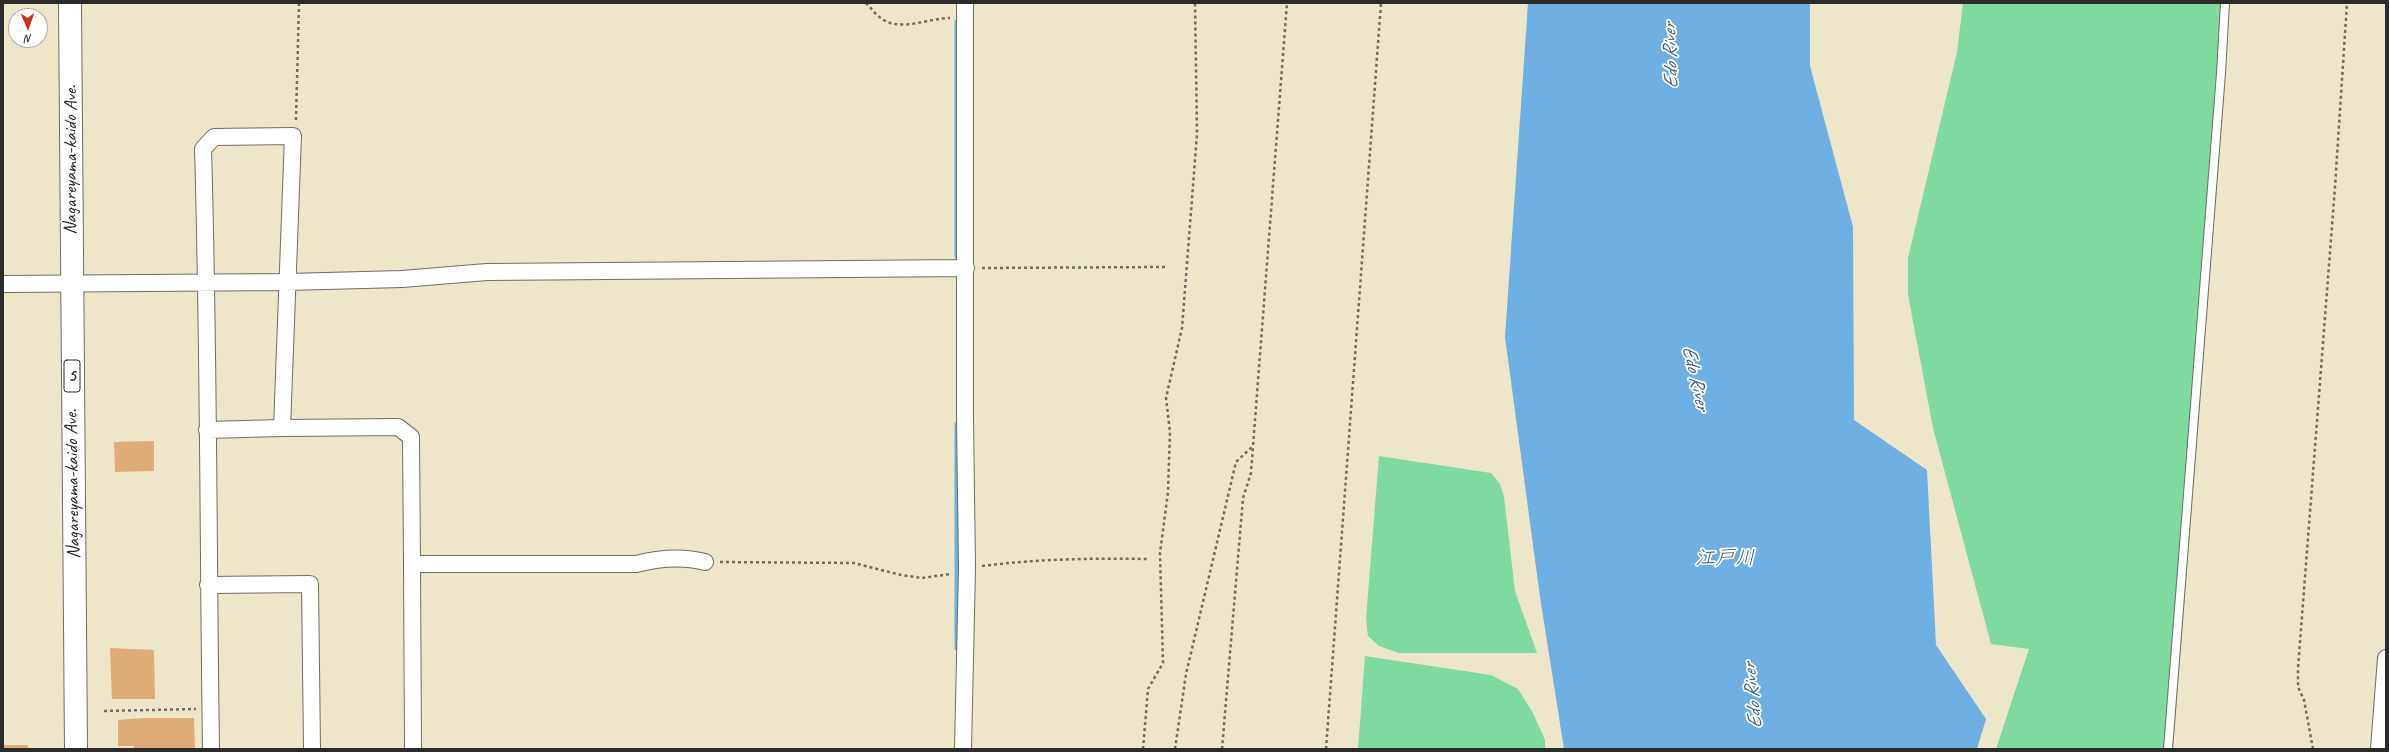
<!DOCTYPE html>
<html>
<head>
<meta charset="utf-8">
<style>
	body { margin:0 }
	#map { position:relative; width:2389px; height:752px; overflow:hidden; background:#eee6c9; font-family:Caveat,sans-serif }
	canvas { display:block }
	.frame { position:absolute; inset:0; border:4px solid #2b2b2b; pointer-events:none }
	.north { position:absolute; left:8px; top:8px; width:40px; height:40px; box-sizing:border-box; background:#fff; border:1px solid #aaa; border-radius:50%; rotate:178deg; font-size:11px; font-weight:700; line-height:16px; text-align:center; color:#2b2b2b }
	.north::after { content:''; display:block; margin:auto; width:14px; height:18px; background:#c8321e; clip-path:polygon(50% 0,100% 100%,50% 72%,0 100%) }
</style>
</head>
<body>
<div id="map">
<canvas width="2389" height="752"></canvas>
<div class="frame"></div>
<div class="north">N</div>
</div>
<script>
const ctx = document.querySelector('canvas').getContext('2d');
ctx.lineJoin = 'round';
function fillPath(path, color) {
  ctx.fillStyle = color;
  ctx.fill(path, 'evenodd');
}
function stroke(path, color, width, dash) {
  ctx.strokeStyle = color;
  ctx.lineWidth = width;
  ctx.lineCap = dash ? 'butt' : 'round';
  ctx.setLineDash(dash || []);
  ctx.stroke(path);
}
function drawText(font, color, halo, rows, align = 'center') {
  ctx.font = font + ' Caveat,"Klee One",sans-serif';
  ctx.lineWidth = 3.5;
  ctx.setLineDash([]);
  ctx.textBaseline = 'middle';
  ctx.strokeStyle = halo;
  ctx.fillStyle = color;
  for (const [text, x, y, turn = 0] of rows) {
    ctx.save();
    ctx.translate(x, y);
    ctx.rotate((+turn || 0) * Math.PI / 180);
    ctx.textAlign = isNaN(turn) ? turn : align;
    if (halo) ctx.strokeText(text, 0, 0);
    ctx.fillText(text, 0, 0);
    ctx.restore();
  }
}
fillPath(new Path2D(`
	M1963,3h265l-7,128 -48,618h-177l33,-100 -38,-5 -58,-216 -25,-133v-37l49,-206z
	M1379,456l112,17 9,11 4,13 11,94 22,62h-138l-20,-7 -11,-10 -2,-17z
	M1365,656l126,19 27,14 15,24 12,27v9h-187z`), '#7fdaa0');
fillPath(new Path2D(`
	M1528,3h282v63l43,161 1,193 73,50 9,175 50,74 -9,30h-413l-24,-152 -35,-260z`), '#6eb0e3');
stroke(new Path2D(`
	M957,22v234
	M957,424v224`), '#6eb0e3', 5);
fillPath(new Path2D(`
	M154,441v30l-39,1 -1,-30z
	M110,648l44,2 1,49h-43z
	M143,718h51l1,31h-61v-3h-16v-26z
	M3,745h25v4h-25z`), '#dfab76');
const service = new Path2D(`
	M2168,749l53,-676 4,-70`);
const minor = new Path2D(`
	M3,284l284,-2 115,-3 85,-7 479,-4
	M282,428l116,-1 13,10 1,127
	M207,430l75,-2 11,-292 -79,1 -11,12c6,200 5,400 8,600
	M208,585l102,-1 2,165
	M413,749l-1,-185h224c23,-6 46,-8 69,-2
	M963,749l4,-181 -2,-150v-415
	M2379,749l7,-91`);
const primary = new Path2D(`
	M70,3l6,746`);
stroke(service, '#6f6c62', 10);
stroke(minor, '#6f6c62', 18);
stroke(primary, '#6f6c62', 24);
stroke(new Path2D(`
	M866,3c5,5 10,12 16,16 19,13 47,-1 68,-1
	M296,120l3,-117
	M982,268l185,-1
	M720,562l134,1 47,12 21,3 28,-4
	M982,566c56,-7 110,-8 165,-7
	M104,711l92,-2
	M1143,749l5,-60 15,-26 -3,-110 8,-61 2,-60 -4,-34 16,-70 15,-194 -2,-131
	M1175,749l11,-75 50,-212 17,-16 34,-443
	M1222,749l21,-251 8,-25 2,-26
	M1326,749l55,-746
	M2313,749l-9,-49 -6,-13v-19l37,-481 12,-184`), '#6f6c62', 2.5, [3, 3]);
stroke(service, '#fff', 8);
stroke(minor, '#fff', 16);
stroke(primary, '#fff', 22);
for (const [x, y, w] of [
	[72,376,16]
]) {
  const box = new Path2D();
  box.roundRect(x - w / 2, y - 16, w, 32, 3);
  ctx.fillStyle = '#fff';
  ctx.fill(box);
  stroke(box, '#2b2b2b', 1);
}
drawText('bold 18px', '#2b2b2b', null, [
	["5",72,376]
]);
drawText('19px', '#2b2b2b', '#fff', [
	["Nagareyama-kaido Ave.",71,160,-90],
	["Nagareyama-kaido Ave.",73,484,-91]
]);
drawText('italic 20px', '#466075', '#fff', [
	["Edo River",1671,56,-92],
	["Edo River",1695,378,77],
	["江戸川",1725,559],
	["Edo River",1753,696,-96]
]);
</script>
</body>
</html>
